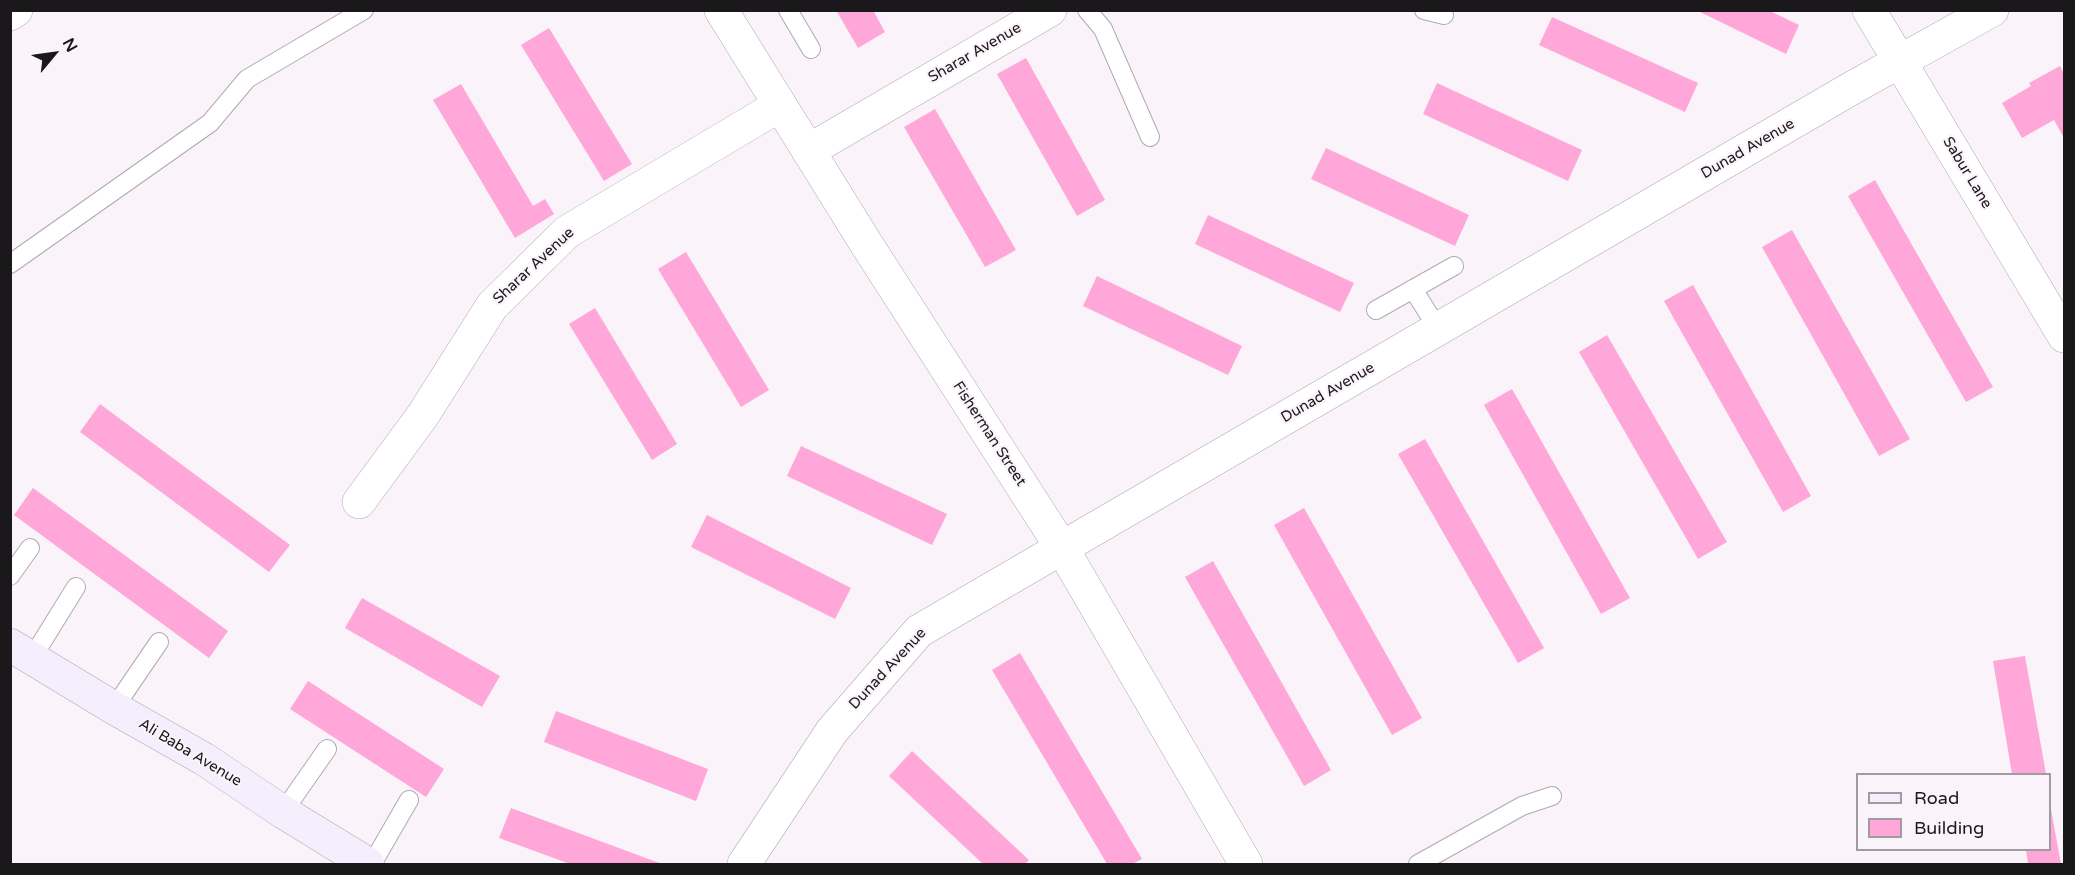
<!DOCTYPE html>
<html>
<head>
<meta charset="utf-8">
<style>
	body { margin:0 }
	#map { position:relative; width:2075px; height:875px; overflow:hidden; background:#faf3fa; font-family:"Varela Round",sans-serif }
	canvas { display:block }
	.frame { position:absolute; inset:0; border:12px solid #1a181a; pointer-events:none }
	.legend { position:absolute; left:1856px; top:773px; width:195px; height:78px; box-sizing:border-box; background:#faf3fa; border:2px solid #a09ba0; margin:0; padding:8px 10px; list-style:none; font-size:18px; color:#1a181a }
	.legend li { display:flex; align-items:center; gap:12px; height:30px }
	.legend b { width:30px; border:2px solid #a09ba0 }
	.north { position:absolute; left:24px; top:24px; width:60px; height:60px; -webkit-text-stroke:4px #faf3fa; paint-order:stroke; rotate:61deg; font-size:16px; font-weight:700; line-height:24px; text-align:center; color:#1a181a }
	.north::after { content:''; display:block; margin:auto; width:21px; height:27px; background:#1a181a; clip-path:polygon(50% 0,100% 100%,50% 72%,0 100%) }
</style>
</head>
<body>
<div id="map">
<canvas width="2075" height="875"></canvas>
<div class="frame"></div>
<ul class="legend">
<li><b style="height:8px;background:#f5eefc"></b>Road</li>
<li><b style="height:16px;background:#ffa7d8"></b>Building</li>
</ul>
<div class="north">N</div>
</div>
<script>
const ctx = document.querySelector('canvas').getContext('2d');
ctx.lineJoin = 'round';
function fillPath(path, color) {
  ctx.fillStyle = color;
  ctx.fill(path, 'evenodd');
}
function stroke(path, color, width, dash) {
  ctx.strokeStyle = color;
  ctx.lineWidth = width;
  ctx.lineCap = dash ? 'butt' : 'round';
  ctx.setLineDash(dash || []);
  ctx.stroke(path);
}
function drawText(font, color, halo, rows, align = 'center') {
  ctx.font = font + ' "Varela Round",sans-serif';
  ctx.lineWidth = 4.5;
  ctx.setLineDash([]);
  ctx.textBaseline = 'middle';
  ctx.strokeStyle = halo;
  ctx.fillStyle = color;
  for (const [text, x, y, turn = 0] of rows) {
    ctx.save();
    ctx.translate(x, y);
    ctx.rotate((+turn || 0) * Math.PI / 180);
    ctx.textAlign = isNaN(turn) ? turn : align;
    if (halo) ctx.strokeText(text, 0, 0);
    ctx.fillText(text, 0, 0);
    ctx.restore();
  }
}
fillPath(new Path2D(`
	M836,10h37l12,22 -27,16z
	M1696,10h72l31,15 -13,29z
	M1552,17l146,66 -13,29 -146,-67z
	M549,28l83,136 -28,17 -83,-136z
	M1026,58l79,142 -28,16 -80,-142z
	M2060,66l4,8v64l-10,-18 -32,18 -20,-35 29,-17 -2,-3z
	M1437,83l145,67 -14,31 -145,-67z
	M461,84l72,122 12,-7 9,15 -39,24 -82,-138z
	M935,109l81,141 -31,17 -81,-140z
	M1326,148l143,67 -14,31 -144,-67z
	M1875,180l118,207 -27,15 -118,-206z
	M1208,215l146,68 -14,29 -145,-68z
	M1792,230l118,209 -31,17 -117,-209z
	M686,252l83,138 -28,17 -83,-138z
	M1097,276l145,70 -14,29 -145,-69z
	M1693,285l118,211 -28,16 -119,-211z
	M595,308l82,136 -25,16 -83,-136z
	M1607,335l120,207 -29,17 -119,-207z
	M1512,389l118,209 -29,16 -117,-209z
	M100,404l190,141 -21,27 -189,-140z
	M1425,439l119,209 -26,15 -120,-209z
	M801,446l146,68 -15,31 -145,-69z
	M33,488l195,143 -19,27 -195,-143z
	M1304,508l118,210 -30,17 -118,-210z
	M707,515l144,73 -16,31 -144,-72z
	M1213,561l118,209 -27,16 -119,-209z
	M362,598l138,78 -18,31 -137,-79z
	M1020,653l122,206 -10,5h-25l-115,-194z
	M2025,656l21,118h-34l-19,-113z
	M308,681l136,88 -18,28 -136,-88z
	M556,711l152,58 -12,32 -152,-59z
	M912,751l117,109 -4,4h-42l-94,-88z
	M2050,804l11,60h-33l-2,-14h24z
	M511,808l151,56h-92l-71,-26z`), '#ffa7d8');
const lane = new Path2D(`
	M788,10l23,39
	M1087,10l16,19 47,108
	M1424,10l20,5
	M10,264l200,-141 37,-44 117,-69
	M1413,289l25,40
	M1376,310l78,-44
	M10,576l20,-28
	M32,658l44,-71
	M114,708l45,-66
	M283,812l44,-63
	M372,864l37,-64
	M1418,864l104,-58 30,-10`);
const street = new Path2D(`
	M721,10l146,235 195,303 184,316
	M1869,10l195,326
	M10,14l6,-4
	M808,151l242,-141
	M359,502l64,-87 69,-109 75,-74 213,-127
	M744,864l88,-133 87,-100 933,-543 140,-78`);
const secondary = new Path2D(`
	M10,645l104,63 90,51 79,53 85,52`);
stroke(lane, '#b0aab0', 20);
stroke(street, '#b0aab0', 34);
stroke(secondary, '#b0aab0', 34);
stroke(lane, '#fff', 18);
stroke(street, '#fff', 33);
stroke(secondary, '#f5eefc', 33);
drawText('15px', '#1a181a', '#faf3fa', [
	["Sharar Avenue",975,53,-30],
	["Dunad Avenue",1748,149,-30],
	["Sabur Lane",1967,173,59],
	["Sharar Avenue",534,266,-43],
	["Dunad Avenue",1328,393,-30],
	["Fisherman Street",989,434,57],
	["Dunad Avenue",888,669,-47],
	["Ali Baba Avenue",190,753,31]
]);
</script>
</body>
</html>
